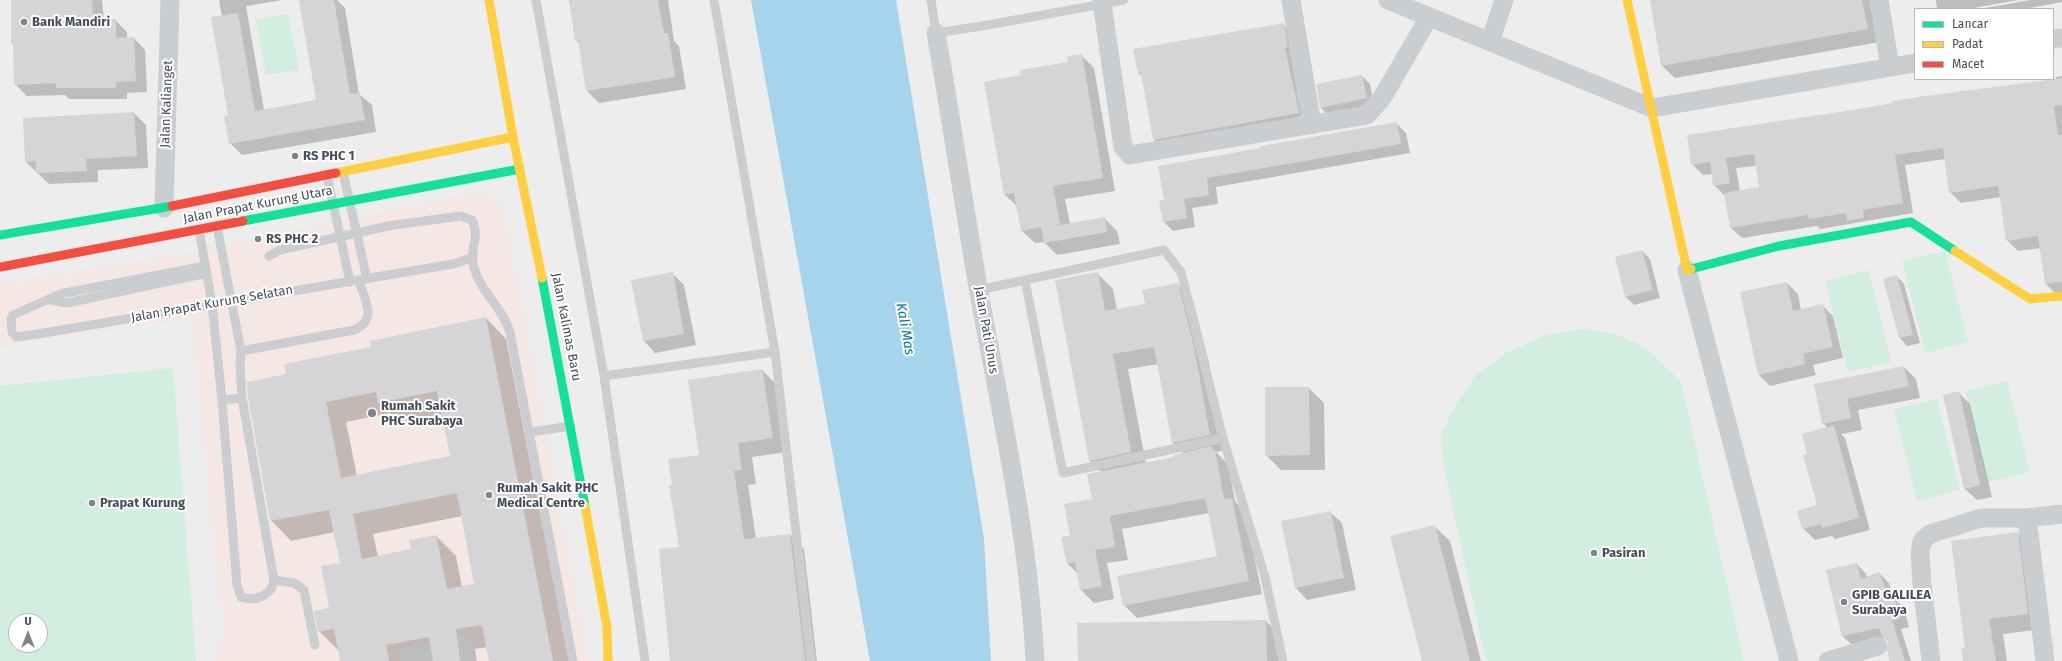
<!DOCTYPE html>
<html>
<head>
<meta charset="utf-8">
<style>
	body { margin:0 }
	#map { position:relative; width:2062px; height:661px; overflow:hidden; background:#eeeded; font-family:"Fira Sans",sans-serif }
	canvas { display:block }
	.legend { position:absolute; left:1914px; top:8px; width:140px; height:72px; box-sizing:border-box; background:#fff; border:1px solid #b5b8bd; margin:0; padding:5px 7px; list-style:none; font-size:12px; color:#454d5a }
	.legend li { display:flex; align-items:center; gap:8px; height:20px }
	.legend b { width:20px; border:1px solid #b5b8bd }
	.north { position:absolute; left:8px; top:613px; width:40px; height:40px; box-sizing:border-box; background:#fff; border:1px solid #b5b8bd; border-radius:50%; rotate:0deg; font-size:11px; font-weight:700; line-height:16px; text-align:center; color:#454d5a }
	.north::after { content:''; display:block; margin:auto; width:14px; height:18px; background:#80858d; clip-path:polygon(50% 0,100% 100%,50% 72%,0 100%) }
</style>
</head>
<body>
<div id="map">
<canvas width="2062" height="661"></canvas>
<ul class="legend">
<li><b style="height:5px;background:#16e098"></b>Lancar</li>
<li><b style="height:5px;background:#ffcf43"></b>Padat</li>
<li><b style="height:5px;background:#f24e42"></b>Macet</li>
</ul>
<div class="north">U</div>
</div>
<script>
const ctx = document.querySelector('canvas').getContext('2d');
ctx.lineJoin = 'round';
function fillPath(path, color) {
  ctx.fillStyle = color;
  ctx.fill(path, 'evenodd');
}
function stroke(path, color, width, dash) {
  ctx.strokeStyle = color;
  ctx.lineWidth = width;
  ctx.lineCap = dash ? 'butt' : 'round';
  ctx.setLineDash(dash || []);
  ctx.stroke(path);
}
function drawText(font, color, halo, rows, align = 'center') {
  ctx.font = font + ' "Fira Sans",sans-serif';
  ctx.lineWidth = 4;
  ctx.setLineDash([]);
  ctx.textBaseline = 'middle';
  ctx.strokeStyle = halo;
  ctx.fillStyle = color;
  for (const [text, x, y, turn = 0] of rows) {
    ctx.save();
    ctx.translate(x, y);
    ctx.rotate((+turn || 0) * Math.PI / 180);
    ctx.textAlign = isNaN(turn) ? turn : align;
    if (halo) ctx.strokeText(text, 0, 0);
    ctx.fillText(text, 0, 0);
    ctx.restore();
  }
}
fillPath(new Path2D(`
	M484,195l11,4 6,5 23,109 64,348h-111l-4,-27 -73,14 1,13h-187l10,-27 -17,-155 -14,-162 -193,29v-62l188,-30 270,-57z`), '#f5e7e3');
fillPath(new Path2D(`
	M288,14l11,56 -33,5 -10,-55z
	M1945,251l23,91 -43,11 -23,-92z
	M1868,270l23,92 -43,10 -23,-91z
	M1583,329l29,4 32,13 37,35 63,280h-258l-43,-197 -2,-30 16,-31 18,-27 31,-23 40,-18z
	M173,368l23,293h-196v-275zM16,621h24v24h-24z
	M2007,381l23,91 -43,11 -22,-92z
	M1937,399l23,91 -43,11 -23,-92z`), '#d1eee0');
fillPath(new Path2D(`
	M751,0h145l88,539 7,122h-121z`), '#a5d4ec');
fillPath(new Path2D(`
	M12,0h90l2,20h11l12,12v7l7,-1 11,12 2,42 -20,1v6h-58l-4,-4 -38,1 -12,-12z
	M219,0h64l-37,6 18,104 53,-9 -17,-101h37l8,8 14,86 13,11 4,27 -134,23 -12,-12 -8,-126z
	M569,0h99l6,41 5,5 7,43 -87,14 -12,-12 -7,-47 -4,-4z
	M1651,0h218l4,4 7,38 -205,36 -14,-13z
	M1936,0h83l-51,9h-31z
	M2031,0h31v2l-37,7h-46z
	M1283,24l16,15 15,89 -145,27 -15,-15 -11,-63 -5,-4z
	M1081,55l13,13 21,123 -50,8 5,25 34,-6 13,13 3,13 -63,11 -13,-13 -9,1 -13,-12 -4,-24 -13,-12 17,-119 47,-14z
	M1362,76l8,8 4,22 -45,10 -8,-8 -4,-23z
	M2062,76v218l-5,1 -11,-11 -5,-36 -23,3 -11,-11 -6,-43 -40,6 -11,-11 -5,-33 -40,6 8,48 -93,16 -3,-3 -75,12 -11,-10 -6,-32 -11,-11 -2,-11 -9,1 -11,-11 364,-85v-2zM1756,166l4,22 -20,3 -4,-23z
	M134,113l12,12 2,43 -50,2v12l-49,2 -23,-22z
	M1396,123l10,10 4,20 -194,34 2,17 -26,4 3,19 -22,4 -9,-9 1,-21 -6,-34z
	M1642,251l8,8 10,39 -26,7 -8,-8 -10,-40z
	M672,273l12,12 12,60 -41,8 -11,-12 -12,-60z
	M1098,274l15,15 4,21 29,-5 31,-21 16,16 16,63 16,87 -9,2 12,12 7,37 10,11 17,82 -125,24 -13,-13 94,-49 -9,-43 -87,16 6,31 -21,3 7,36 -20,4 -13,-13 -3,-16 -11,-11 4,-27 22,-36 8,-28 -11,-11zM1158,364l15,79 11,11 -8,4 -30,6 -18,-95z
	M1897,276l7,8 16,59 -13,3 -7,-8z
	M1787,283l11,11 3,16 21,-5 11,11 10,42 -30,7 3,10 -46,11 -11,-11z
	M486,318l20,21 63,322h-79l-2,-14 -13,2 2,12h-136l-2,-10 -20,-20 11,-22 11,-46 -6,-31 -44,9 -20,-21 16,-145 85,-27zM390,413l9,9 44,-8 8,43 -94,19 -11,-54zM462,516l13,68 -13,3 -6,-31 -20,-20 -24,14 -34,7 -5,-23z
	M1904,367l12,12 4,19 -62,12 4,20 -21,4 4,4 25,92 -35,9 -3,-3 -17,4 -12,-12 15,-22 -9,-51 19,-27 -5,-5 -8,-38z
	M762,370l14,14 11,68 -35,5 4,27 -8,1 8,54 34,-4 14,14 13,112h-146l9,-113 -7,-62 28,-30z
	M1266,388h43l15,15 1,67h-44l-15,-15z
	M1958,392l12,12 22,93 -15,3 -12,-11z
	M1330,512l12,11 14,67 -49,10 -11,-12z
	M1434,526l16,15 31,120h-58z
	M2017,533l15,15 10,81 -39,5 4,27h-43z
	M1857,564l9,10 1,3 12,-4 10,10 5,15 10,10 5,19 -8,2 10,32h-20l-2,-19 -4,-4 -33,7 -10,-9 -14,-65z
	M1266,621l15,15v25h-202z`), '#0003');
fillPath(new Path2D(`
	M11,0h81l1,19h23v19l18,-1 2,44 -20,1v6h-60v-5l-42,2 -1,-41h-2z
	M307,0h27l16,94 10,-1 5,27 -136,24 -5,-28 4,-1 -17,-98 27,-4 17,98 61,-11 -17,-99z
	M569,0h89l6,33h4l7,44 -89,14 -8,-51 -3,1z
	M1650,0h212l6,29 -207,37z
	M1284,23l4,24 -3,1 14,65 -146,27 -12,-67h-3l-5,-24z
	M1082,54l21,124 -50,8 7,39 45,-8 2,15 -63,11 -3,-16 -20,4 -7,-38 -10,2 -20,-113 37,-7 -1,-5 48,-8 -1,-6z
	M1362,75l5,23 -47,10 -4,-24z
	M2062,78v27l-8,1 4,29h4v147l-17,2 -7,-48 -32,5 -8,-55 -49,7 -6,-45 -48,7 8,48 -40,7 1,8 -17,3 -1,-8 -37,6 -1,-4 -78,13 -6,-35 35,-6 -5,-33 -28,4 4,25 -17,3 -3,-24 -19,3 -4,-30 165,-25 41,-7 -1,-2 26,-4z
	M134,112l3,44 -51,3 1,12 -51,2v-12l-11,1 -2,-44z
	M1397,122l4,22 -194,34 2,17 -25,4 3,19 -24,4 -4,-21 5,-1 -6,-34 103,-18v-2z
	M1642,250l11,40 -28,7 -10,-40z
	M673,272l11,62 -41,7 -12,-61z
	M1098,272l7,39 40,-7 -3,-14 36,-7 16,64 16,88 -38,8 -18,-96 -41,7 18,98 -42,9 -34,-181z
	M1897,275l16,60 -14,3 -16,-59z
	M1787,282l6,29 30,-7 10,43 -30,7 2,10 -47,11 -18,-83z
	M486,317l67,344h-64l-7,-36 -26,4 4,32h-27l-4,-24 -43,8 3,16h-49l-6,-32 -16,3 -4,-21 15,-3 -8,-42 19,-3 -11,-53 -59,11 -22,-124 -1,-15 39,-8 -2,-10 87,-17 -1,-6zM437,391l13,65 -109,22 -15,-76 50,-10 2,11zM457,493l17,91 -27,5 -11,-54 -27,5 2,9 -49,10 -9,-45z
	M1904,366l5,20 -62,13 4,19 -29,6 -8,-40z
	M762,369l11,69 -35,5 4,27 -8,1 10,68 46,-5 15,127h-135l-11,-112 20,-2 -10,-62h3l-4,-26 31,-4 -11,-75z
	M1265,387h44l1,68 -45,1z
	M1959,391l21,94 -16,4 -21,-94z
	M1834,425l25,93 -37,10 -1,-4 -19,5 -5,-18 20,-6 -14,-50 4,-1 -5,-20z
	M1212,446l1,4h2l9,49 8,-1 17,83 -126,25 -6,-30 100,-20 -12,-58 -95,18 5,31 -20,3 7,36 -22,4 -5,-28 -8,2 -6,-27 9,-1 -6,-32 28,-5 -5,-25 87,-17v-2z
	M1331,511l13,67 -49,10 -14,-67z
	M1435,525l35,136h-48l-32,-125z
	M2018,532l10,82 -39,5 7,42h-33l-2,-13h4l-14,-107z
	M1857,563l4,16 18,-7 10,27 5,-2 6,21 -8,2 13,41h-15l-3,-10 1,-9 -6,-6 -3,-8 -37,8 -16,-66z
	M1266,620l1,41h-189l-1,-38z`), '#d5d5d7');
stroke(new Path2D(`
	M536,0l68,376 41,285
	M714,0l61,352 36,309
	M931,0l5,33 52,-8 136,-25
	M343,172l24,107
	M327,175l23,107
	M199,229l13,75 10,96 15,185 4,12c14,5 31,-1 33,-17l-32,-182 -2,-32 1,-15 -24,-125
	M269,256l11,-6 108,-24 72,-10 12,4c9,18 -4,31 2,48 7,25 29,40 36,64l63,329
	M205,266l-145,28 -47,21 -2,4 1,13 4,5 22,-3 415,-70 18,-6
	M1025,280l38,193 160,-35
	M979,290l185,-40 17,22 42,166 42,139 18,84
	M50,300l17,3 140,-30
	M241,351l113,-21c24,-10 11,-30 5,-49
	M604,376l171,-24
	M222,400l20,-2
	M531,432l40,-6
	M274,580l20,3 10,7 11,55`), '#cbced1', 9);
stroke(new Path2D(`
	M1291,0l21,125
	M1388,0l264,108 263,-45
	M1879,0l11,67
	M1102,3l21,144 7,8 237,-40 15,-17 47,-81
	M936,33c16,90 29,181 45,271 22,118 48,237 54,357
	M2053,39l9,-1
	M1490,42l14,-42
	M164,208l6,-208
	M1687,270l102,391
	M2027,518l18,143
	M1828,661l50,-15
	M1931,661l-9,-78 -2,-29 2,-13 8,-7 51,-16h46l35,-4`), '#cbced1', 19);
stroke(new Path2D(`
	M243,221l277,-52
	M0,235l172,-29
	M1691,269l88,-23 132,-24 44,29
	M542,278l43,228`), '#16e098', 9);
stroke(new Path2D(`
	M489,0l24,137 29,141
	M1627,0l60,270 4,-1
	M336,173l177,-36
	M1955,251l75,48 32,-3
	M585,506l22,121 1,34`), '#ffcf43', 9);
stroke(new Path2D(`
	M172,206l164,-33
	M0,267l243,-46`), '#f24e42', 9);
for (const [x, y, r, color] of [
	[24,22,4,"#80858d"],
	[295,156,4,"#80858d"],
	[258,239,4,"#80858d"],
	[372,413,5,"#80858d"],
	[489,495,4,"#80858d"],
	[92,503,4,"#80858d"],
	[1594,553,4,"#80858d"],
	[1844,602,4,"#80858d"]
]) {
  const dot = new Path2D();
  dot.arc(x, y, r, 0, 2 * Math.PI);
  ctx.fillStyle = color;
  ctx.fill(dot);
  stroke(dot, '#fff', 1.5);
}
drawText('bold 13px', '#454d5a', '#fff', [
	["Bank Mandiri",32,22],
	["RS PHC 1",303,156],
	["RS PHC 2",266,239],
	["Rumah Sakit",381,406],
	["PHC Surabaya",381,421],
	["Rumah Sakit PHC",497,488],
	["Medical Centre",497,503],
	["Prapat Kurung",100,503],
	["Pasiran",1602,553],
	["GPIB GALILEA",1852,595],
	["Surabaya",1852,610]
], 'left');
drawText('13px', '#454d5a', '#fff', [
	["Jalan Kalianget",167,104,-88],
	["Jalan Prapat Kurung Utara",258,205,-11],
	["Jalan Prapat Kurung Selatan",212,304,-10],
	["Jalan Kalimas Baru",566,327,79],
	["Jalan Pati Unus",986,330,80]
]);
drawText('italic 14px', '#0b71a6', '#fff', [
	["Kali Mas",905,329,80]
]);
</script>
</body>
</html>
